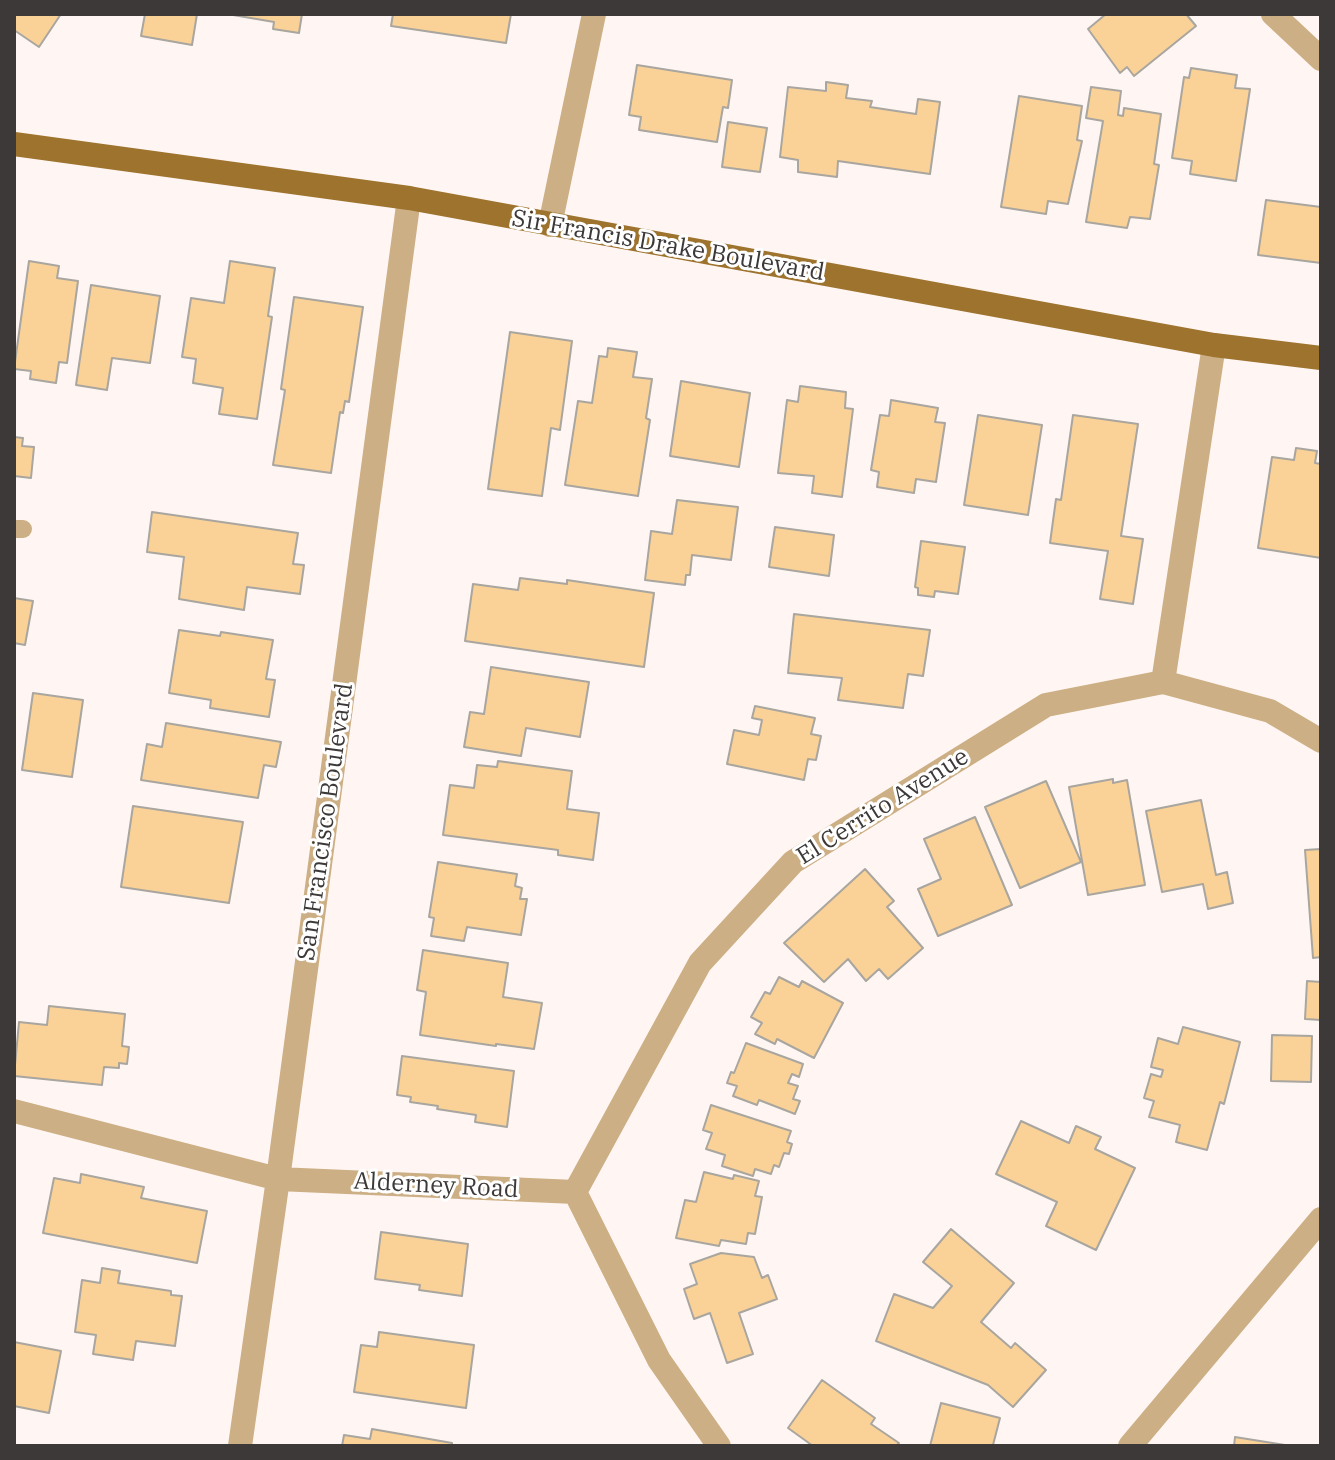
<!DOCTYPE html>
<html>
<head>
<meta charset="utf-8">
<style>
	body { margin:0 }
	#map { position:relative; width:1335px; height:1460px; overflow:hidden; background:#fff6f3; font-family:"IBM Plex Serif",serif }
	canvas { display:block }
	.frame { position:absolute; inset:0; border:16px solid #3c3938; pointer-events:none }
</style>
</head>
<body>
<div id="map">
<canvas width="1335" height="1460"></canvas>
<div class="frame"></div>
</div>
<script>
const ctx = document.querySelector('canvas').getContext('2d');
ctx.lineJoin = 'round';
function fillPath(path, color) {
  ctx.fillStyle = color;
  ctx.fill(path, 'evenodd');
}
function stroke(path, color, width, dash) {
  ctx.strokeStyle = color;
  ctx.lineWidth = width;
  ctx.lineCap = dash ? 'butt' : 'round';
  ctx.setLineDash(dash || []);
  ctx.stroke(path);
}
function drawText(font, color, halo, rows, align = 'center') {
  ctx.font = font + ' "IBM Plex Serif",serif';
  ctx.lineWidth = 6;
  ctx.setLineDash([]);
  ctx.textBaseline = 'middle';
  ctx.strokeStyle = halo;
  ctx.fillStyle = color;
  for (const [text, x, y, turn = 0] of rows) {
    ctx.save();
    ctx.translate(x, y);
    ctx.rotate((+turn || 0) * Math.PI / 180);
    ctx.textAlign = isNaN(turn) ? turn : align;
    if (halo) ctx.strokeText(text, 0, 0);
    ctx.fillText(text, 0, 0);
    ctx.restore();
  }
}
const building = new Path2D(`
	M14,14h47l-22,33 -25,-17z
	M145,14h52l-5,31 -51,-9z
	M302,14l-3,19 -26,-4 1,-7 -41,-7z
	M393,14h118l-5,29 -115,-17z
	M1106,14h80l10,12 -62,50 -7,-9 -7,6 -32,-44z
	M637,65l95,15 -4,28 -5,-1 -6,35 -78,-12 2,-13 -12,-2z
	M1191,68l46,7 -2,13 15,1 -14,92 -46,-7 2,-13 -20,-3 12,-81 5,1z
	M826,82l22,3 -2,13 26,3 -2,6 46,7 2,-15 22,3 -10,72 -92,-13 -1,16 -39,-5v-12l-18,-3 8,-70 38,4z
	M1091,87l30,4 -3,24 5,1 1,-8 37,6 -7,50 5,1 -9,54 -20,-2 -3,11 -41,-6 17,-101 -17,-3z
	M1019,96l63,10 -5,34 5,1 -14,63 -20,-3 -2,13 -45,-7z
	M728,122l39,6 -7,44 -38,-5z
	M1266,200l55,7v56l-63,-8z
	M29,261l30,5 -2,12 21,3 -11,82 -8,-1 -3,21 -26,-4 1,-8 -17,-2z
	M230,261l45,7 -7,48 4,1 -15,102 -38,-5 4,-26 -30,-5 3,-24 -14,-2 9,-59 33,5z
	M91,285l69,11 -10,67 -38,-5 -5,32 -31,-5z
	M294,297l69,10 -14,95 -4,-1 -2,12 -3,-1 -9,61 -58,-8 12,-75 -4,-1z
	M510,332l62,9 -12,89 -9,-2 -9,68 -54,-7z
	M608,348l29,4 -4,25 19,2 -6,39 4,2 -12,76 -73,-11 13,-84 14,2 7,-47 8,1z
	M681,381l69,12 -11,74 -69,-11z
	M800,386l46,6 -1,16 8,1 -11,88 -30,-4 2,-17 -36,-3 9,-73 11,2z
	M891,400l47,8 -3,14 10,1 -9,59 -20,-3 -2,14 -37,-6 2,-15 -8,-2 9,-55 9,1z
	M978,415l64,10 -14,90 -64,-10z
	M1073,415l65,9 -17,112 22,3 -10,65 -33,-5 8,-48 -58,-8 6,-44 5,1z
	M14,437l9,1 -1,8 12,1 -3,31 -17,-2z
	M1296,448l21,3 -2,12 6,1v94l-63,-10 14,-91 22,3z
	M677,500l61,7 -7,53 -39,-5 -2,20h-4l-1,10 -40,-5 6,-49 21,3z
	M152,512l146,21 -5,31 11,1 -4,29 -53,-7 -3,23 -65,-11 5,-42 -37,-5z
	M775,527l59,8 -5,41 -60,-9z
	M921,541l44,6 -7,47 -23,-3 -1,6 -16,-2v-7l-3,-1z
	M520,578l47,6v-4l87,13 -10,74 -179,-26 8,-57 45,6z
	M14,598l19,3 -8,44 -11,-2z
	M794,614l136,16 -7,46 -15,-2 -5,34 -65,-8 4,-22 -54,-5z
	M179,630l41,6 1,-4 52,8 -7,39 9,1 -6,37 -59,-9 1,-8 -42,-7z
	M491,667l98,15 -9,55 -54,-9 -5,28 -57,-9 6,-35 14,2z
	M33,693l50,7 -11,77 -50,-7z
	M755,706l60,12 -4,16 10,2 -5,24 -8,-1 -4,21 -77,-16 7,-34 25,5 3,-15 -10,-2z
	M166,723l115,19 -5,25 -12,-2 -6,33 -117,-18 6,-36 15,3z
	M498,761l74,10 -5,38 32,4 -6,47 -35,-5v-5l-115,-15 7,-50 24,3 3,-23 20,2z
	M1113,779v4l14,-3 18,105 -57,10 -19,-108z
	M1046,781l35,81 -61,26 -35,-81z
	M1201,800l15,75 11,-3 6,31 -25,6 -5,-25 -41,8 -16,-81z
	M133,806l110,16 -14,81 -108,-16z
	M975,817l37,88 -74,31 -20,-47 23,-10 -17,-40z
	M1321,849v108l-8,1 -8,-108z
	M438,862l79,12 -2,12 7,2 -2,11h7l-6,36 -54,-8 -3,14 -33,-5 3,-18 -5,-1z
	M865,869l29,32 -7,6 36,41 -35,31 -9,-10 -13,12 -18,-22 -24,23 -40,-39z
	M423,950l85,13 -5,34 39,6 -8,46 -38,-5v2l-76,-11 6,-43 -9,-2z
	M779,977l20,10 3,-6 41,22 -29,55 -37,-19 -2,5 -20,-10 7,-11 -11,-6 14,-25 5,2z
	M1307,981l14,1v38l-16,-1z
	M49,1006l76,8 -3,32 7,1 -2,17 -8,-1v5l-15,-1 -2,18 -88,-9 5,-54 28,3z
	M1183,1027l57,15 -16,62 -4,-2 -13,48 -31,-8 4,-17 -31,-8 5,-16 -10,-3 7,-24 10,3 2,-7 -12,-3 7,-29 20,6z
	M1272,1035l40,1 -1,46 -40,-1z
	M746,1043l57,21 -4,13 -7,-3 -4,9 10,3 -5,13 7,2 -5,13 -36,-14 -2,5 -24,-9 4,-10 -10,-3 4,-11 3,1z
	M402,1056l112,15 -7,56 -32,-5 1,-7 -39,-6 1,-3 -28,-4 1,-5 -14,-2z
	M711,1105l80,26 -4,11 5,2 -3,10 -5,-1 -5,14 -5,-2 -3,9 -16,-5 -2,7 -31,-10 3,-11 -19,-6 6,-16 -9,-3z
	M1021,1121l48,22 7,-17 25,11 -6,12 40,19 -39,82 -50,-24 11,-24 -61,-28z
	M704,1172l29,7 1,-4 25,6 -4,15 7,1 -7,37 -7,-1 -2,11 -25,-4 -2,6 -43,-8 9,-38 11,2z
	M81,1174l63,13 -3,11 66,13 -10,52 -154,-30 11,-55 26,5z
	M951,1229l63,54 -33,39 30,26 4,-5 31,27 -33,37 -25,-22 -112,-44 18,-47 39,14 19,-22 -29,-24z
	M381,1232l87,12 -6,52 -43,-6 1,-5 -45,-6z
	M721,1253l33,4 8,21 6,-3 9,24 -38,14 14,41 -26,9 -17,-50 -16,6 -10,-30 13,-5 -7,-20z
	M102,1268l18,3 -2,12 53,8v4l11,1 -7,50 -39,-5 -3,19 -40,-6 3,-19 -21,-3 7,-52 18,3z
	M379,1332l95,13 -8,63 -112,-16 7,-47 16,2z
	M14,1342l47,9 -12,62 -35,-7z
	M822,1380l53,38 -4,6 28,19 -3,3h-83l-25,-18z
	M941,1403l59,15 -7,27 5,1h-68z
	M372,1429l80,14v3h-110l2,-11 26,4z
	M1235,1437l50,8v1h-51z`);
fillPath(building, '#fad297');
stroke(building, '#a9a59f', 2);
stroke(new Path2D(`
	M14,529h9`), '#cdaf85', 18);
stroke(new Path2D(`
	M1273,14l48,45
	M550,225l44,-211
	M1214,345l-51,337 107,29 51,30
	M14,1111l264,68 297,13 84,168 60,86
	M575,1192l125,-229 93,-101 253,-157 117,-23
	M240,1446l38,-267 131,-981
	M1130,1446l191,-227`), '#cdaf85', 24);
stroke(new Path2D(`
	M14,144l395,54 805,147 107,13`), '#9e732e', 24);
drawText('24px', '#3c3938', '#fff', [
	["Sir Francis Drake Boulevard",668,246,10],
	["El Cerrito Avenue",883,807,-32],
	["San Francisco Boulevard",326,822,-82],
	["Alderney Road",436,1186,3]
]);
</script>
</body>
</html>
